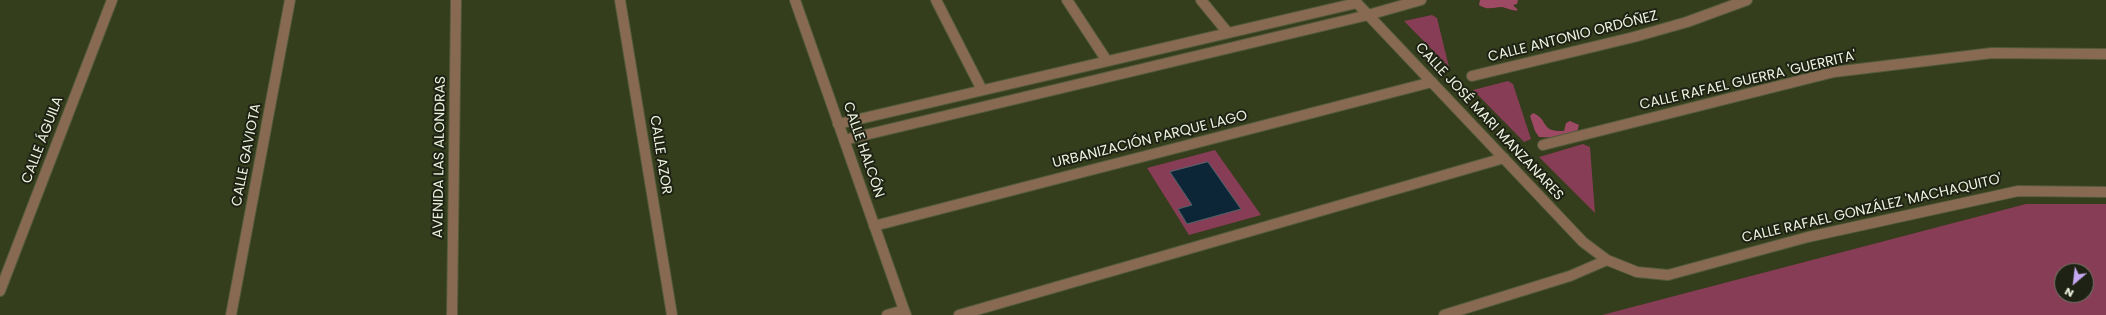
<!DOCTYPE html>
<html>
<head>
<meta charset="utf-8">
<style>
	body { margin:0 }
	#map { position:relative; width:2106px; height:315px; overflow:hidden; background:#343d1c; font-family:Poppins,sans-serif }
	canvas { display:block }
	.north { position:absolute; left:2054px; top:263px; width:40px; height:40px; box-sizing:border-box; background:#1e2214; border:1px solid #717665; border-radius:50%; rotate:208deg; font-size:11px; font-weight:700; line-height:16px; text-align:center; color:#edf3df }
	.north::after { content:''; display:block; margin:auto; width:14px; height:18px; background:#c4a7f1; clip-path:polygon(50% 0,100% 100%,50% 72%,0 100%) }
</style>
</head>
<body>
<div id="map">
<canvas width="2106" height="315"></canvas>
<div class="north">N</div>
</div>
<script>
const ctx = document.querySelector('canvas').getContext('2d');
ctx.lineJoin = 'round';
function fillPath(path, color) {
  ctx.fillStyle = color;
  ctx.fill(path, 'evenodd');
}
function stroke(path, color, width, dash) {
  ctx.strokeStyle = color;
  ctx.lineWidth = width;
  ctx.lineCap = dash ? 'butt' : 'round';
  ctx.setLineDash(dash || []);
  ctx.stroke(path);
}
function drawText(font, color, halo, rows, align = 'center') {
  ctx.font = font + ' Poppins,sans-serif';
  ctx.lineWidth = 4;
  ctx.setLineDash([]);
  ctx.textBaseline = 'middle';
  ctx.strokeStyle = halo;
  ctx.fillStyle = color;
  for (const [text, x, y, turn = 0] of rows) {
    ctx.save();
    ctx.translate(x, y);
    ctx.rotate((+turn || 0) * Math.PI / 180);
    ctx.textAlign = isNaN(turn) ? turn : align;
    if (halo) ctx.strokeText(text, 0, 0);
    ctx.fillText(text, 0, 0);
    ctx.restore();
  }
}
fillPath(new Path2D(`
	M1432,15l5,3 12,49 -45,-46z
	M1508,81l5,3 18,55 -7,3 -51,-52z
	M1583,144l7,3 5,66 -56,-56z
	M1215,150l46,65 -72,20 -42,-67z
	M2026,204h80v111h-504zM2062,271h24v24h-24z`), '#873d55');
fillPath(new Path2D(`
	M1480,0h38l-1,4 -4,1 5,5c-5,2 -10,-2 -16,-3 -9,0 -14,4 -23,-2z
	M1533,113c17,7 6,19 31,18l2,-8 4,-2 9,4 -2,7 -16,6 -22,-1 -4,-6 -5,-15z`), '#9f4a65');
const water = new Path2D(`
	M1208,162l33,47 -54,15 -9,-15 14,-4 -22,-33z`);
fillPath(water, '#0c2638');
stroke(water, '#50646a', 1);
const minor = new Path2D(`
	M620,0l52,315
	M795,0l109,310
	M936,0l46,90
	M1067,0l40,61
	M1201,0l27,33
	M1354,0l229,242 24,18
	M1472,76l162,-39 53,-15 60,-22
	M838,124l519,-121
	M844,140l524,-125 53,-15
	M1543,145l291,-73 158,-19 114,1
	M874,226l558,-144
	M0,291l112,-291
	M231,315l59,-315
	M452,315l4,-315
	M887,315l17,-5 2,5
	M959,315l545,-157
	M1444,315l126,-39 37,-16 30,12 31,3 140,-38 210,-46 88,1`);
stroke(minor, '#525a3b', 12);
stroke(minor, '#876a51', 10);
drawText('14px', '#edf3df', '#1e2214', [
	["CALLE ANTONIO ORDÓÑEZ",1573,37,-14],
	["CALLE RAFAEL GUERRA 'GUERRITA'",1748,81,-13],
	["CALLE JOSÉ MARI MANZANARES",1489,122,47],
	["CALLE ÁGUILA",43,140,-69],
	["URBANIZACIÓN PARQUE LAGO",1150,140,-14],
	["CALLE HALCÓN",863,150,71],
	["CALLE GAVIOTA",247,155,-79],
	["CALLE AZOR",660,155,81],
	["AVENIDA LAS ALONDRAS",440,157,-89],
	["CALLE RAFAEL GONZÁLEZ 'MACHAQUITO'",1872,209,-13]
]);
</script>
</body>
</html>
